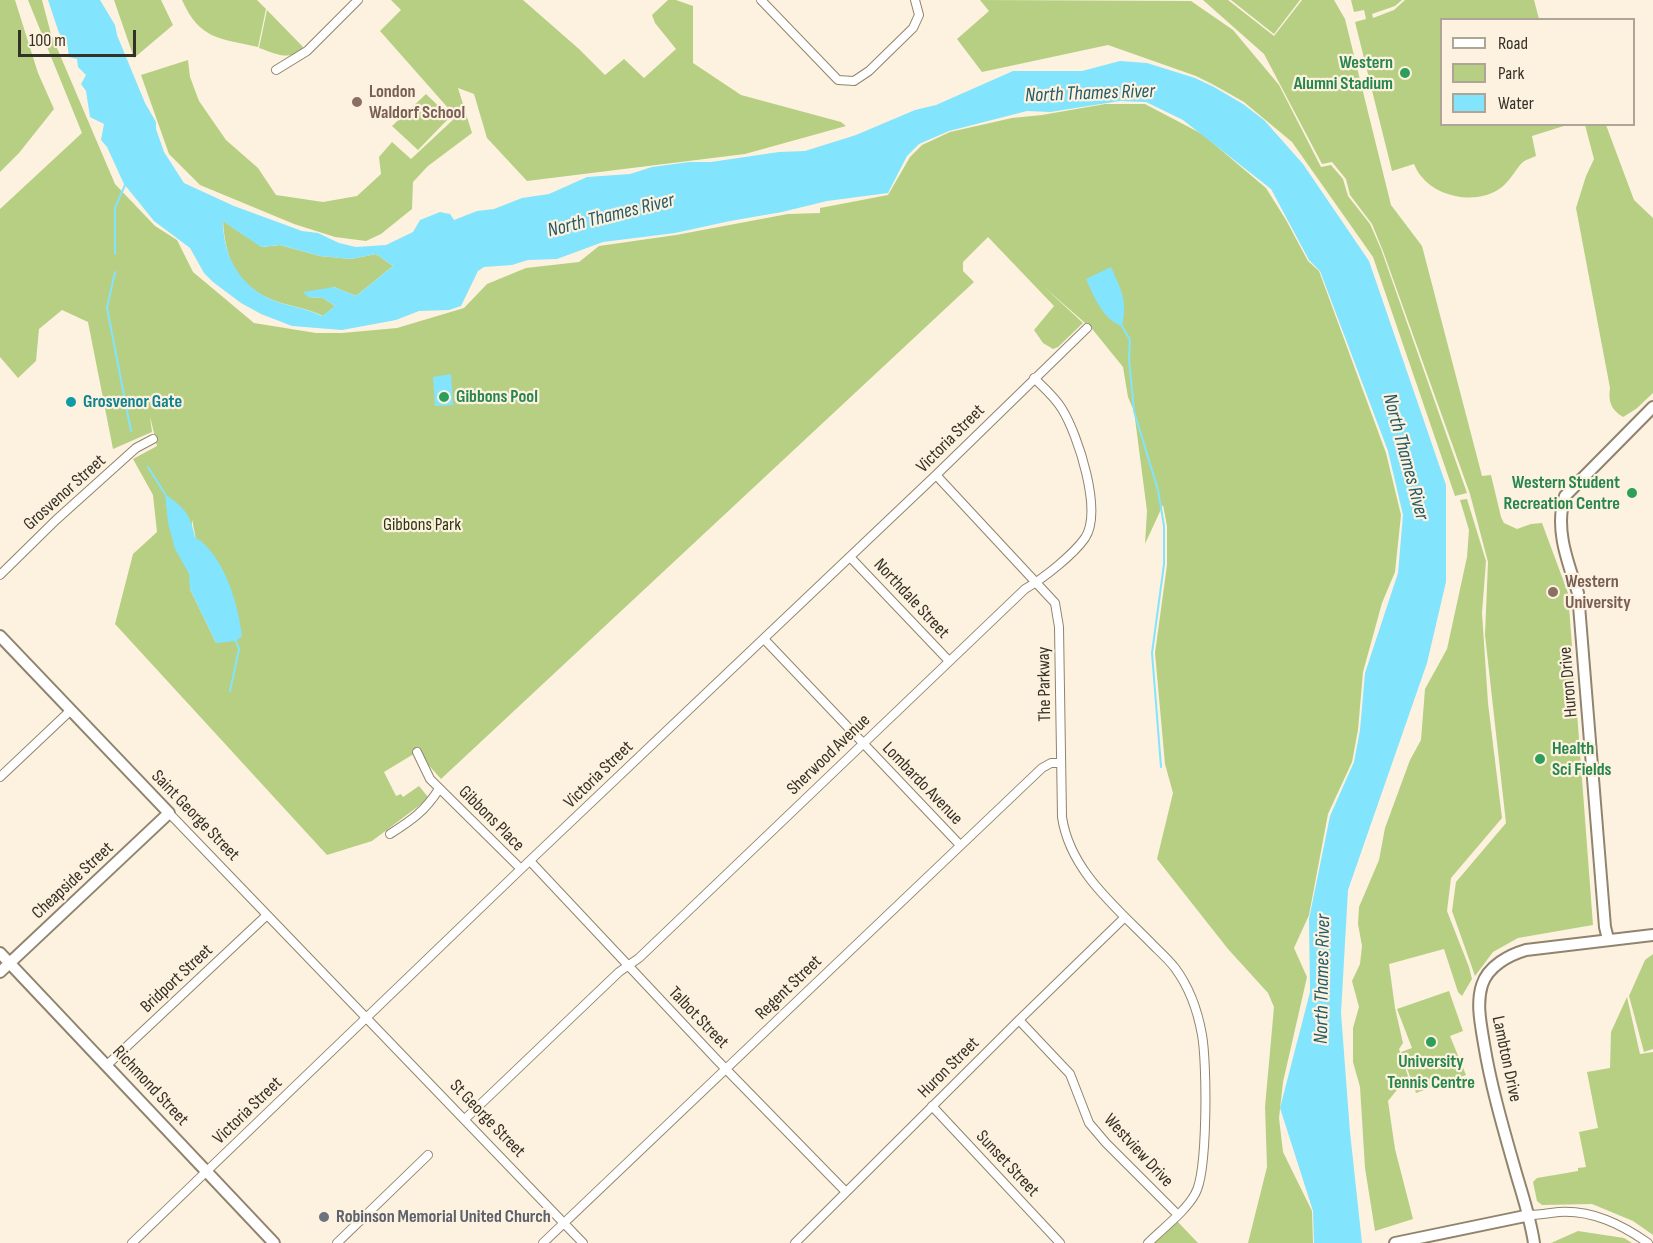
<!DOCTYPE html>
<html>
<head>
<meta charset="utf-8">
<style>
	body { margin:0 }
	#map { position:relative; width:1653px; height:1243px; overflow:hidden; background:#fdf2df; font-family:"Sofia Sans Condensed",sans-serif }
	canvas { display:block }
	.legend { position:absolute; left:1440px; top:18px; width:195px; height:108px; box-sizing:border-box; background:#fdf2df; border:2px solid #ada595; margin:0; padding:8px 10px; list-style:none; font-size:18px; color:#363127 }
	.legend li { display:flex; align-items:center; gap:12px; height:30px }
	.legend b { width:30px; border:2px solid #ada595 }
	.scale { position:absolute; left:18px; top:30px; width:118px; height:27px; box-sizing:border-box; border:3px solid #363127; border-top:0; padding-left:8px; font-size:18px; line-height:21px; white-space:nowrap; color:#363127; -webkit-text-stroke:4px #fdf2df; paint-order:stroke }
</style>
</head>
<body>
<div id="map">
<canvas width="1653" height="1243"></canvas>
<ul class="legend">
<li><b style="height:8px;background:#fff"></b>Road</li>
<li><b style="height:16px;background:#b7cf83"></b>Park</li>
<li><b style="height:16px;background:#83e4fd"></b>Water</li>
</ul>
<div class="scale">100 m</div>
</div>
<script>
const ctx = document.querySelector('canvas').getContext('2d');
ctx.lineJoin = 'round';
function fillPath(path, color) {
  ctx.fillStyle = color;
  ctx.fill(path, 'evenodd');
}
function stroke(path, color, width, dash) {
  ctx.strokeStyle = color;
  ctx.lineWidth = width;
  ctx.lineCap = dash ? 'butt' : 'round';
  ctx.setLineDash(dash || []);
  ctx.stroke(path);
}
function drawText(font, color, halo, rows, align = 'center') {
  ctx.font = font + ' "Sofia Sans Condensed",sans-serif';
  ctx.lineWidth = 4.5;
  ctx.setLineDash([]);
  ctx.textBaseline = 'middle';
  ctx.strokeStyle = halo;
  ctx.fillStyle = color;
  for (const [text, x, y, turn = 0] of rows) {
    ctx.save();
    ctx.translate(x, y);
    ctx.rotate((+turn || 0) * Math.PI / 180);
    ctx.textAlign = isNaN(turn) ? turn : align;
    if (halo) ctx.strokeText(text, 0, 0);
    ctx.fillText(text, 0, 0);
    ctx.restore();
  }
}
fillPath(new Path2D(`
	M0,0h15l23,73 16,36 -35,44 -19,19z
	M28,0h14l9,34 64,150 40,42 22,14 16,32 61,51 62,10h26l55,-5 67,-20 23,-24 39,-16 53,-6 20,-16 77,-11 112,-21 32,-1v-5l68,-13 22,-38 12,-12 28,-13 62,-14 30,-3 63,-11h40l57,30 64,54 20,32 22,41 11,10 67,182 15,62 -6,57 -13,31 -19,69 -5,58 -6,32 -24,52 -19,101 -15,33 13,29 -24,105 -4,36 4,34 29,59 1,32h-65l19,-76 -2,-60 9,-100 -6,-14 -40,-44 -71,-90 16,-66 -8,-29 -10,-111 12,-88v-39l-4,-21 -18,39 2,-33 -13,-100 -6,-14 -5,-30 -30,-37 -50,-44 40,37 -25,24 -5,2 -10,-6 -9,-13 20,-24 -66,-69 -25,25v9l11,11 -533,497 -24,-27 -33,20 12,24 5,-2 2,3 16,-11 9,11 -4,5 -52,39 -45,14 -212,-231 18,-70 24,-22 -4,-37 -20,-36 24,-13 -7,-30 2,16 -39,17 -25,-127 -26,-12 -23,19 -3,32 -18,17 -18,-21v-148l82,-76zM192,519l24,124 -26,-54z
	M114,0h47l12,25 -39,33z
	M182,0h75l9,9 -8,38c-39,-9 -58,-7 -76,-47z
	M391,0h132l56,49 26,26 19,-16 20,19 32,-29 -21,-26 -3,-8 16,-15h8l17,6v57l48,32 100,27 5,4 -101,28 -218,27 -40,-43 -13,-44 -16,-6 14,45 -44,33 -15,16 -1,27 -31,25 -15,7 -31,-4 -41,-13 -94,-39 -31,-31 -28,-79 47,-15 2,17 9,24 27,39 32,28 18,27 47,7 34,-6 24,-22 -2,-17 13,-15 19,17 45,-42 -76,-86 21,-21z
	M980,0l211,1 42,29 46,55 42,82 10,-2 12,14 5,17 22,28 11,25 86,244 -12,3 -82,-239 -81,-115 -48,-40 -30,-17 -18,-9 -88,-31 -126,27 -25,-33 32,-28z
	M1203,0h25l46,36 28,-36h32l11,19 46,186 31,41 60,230 9,-1 10,42 3,6 13,6 14,-5 11,-1 26,70 25,332 -75,13 -25,14 -18,24 -23,-65 4,-29 50,-59 -21,-188 3,-73 -18,-68 -87,-243 -11,-27 -22,-29 -4,-16 -14,-17 -10,2 -58,-110z
	M1231,0h69l-26,34z
	M1351,0h51l-7,6 -23,8 1,4 21,-8 11,-10h129l5,19 -97,1v104l125,1 -35,11 4,20c-4,2 -9,3 -13,6 -6,5 -12,18 -21,25 -23,18 -63,12 -81,-11 -3,-3 -5,-8 -7,-12l-22,7 -37,-149 11,-3 -2,-9 -10,2z
	M267,10l38,39c-18,12 -28,5 -46,-1z
	M426,94l24,23 -32,33 -26,-24z
	M1585,125h21l28,75 19,18v175l-17,16 -13,8c-12,-7 -15,-16 -13,-29l-34,-180 10,-32 8,-17z
	M223,221l39,26 18,-2 40,11 31,3 25,-5 17,12 -37,30 -22,-9 -26,10 15,1 12,8 -12,10c-18,-9 -38,-10 -55,-18 -33,-16 -43,-42 -45,-77z
	M1467,499l19,62 -4,52 6,90 14,115 -51,60 -4,33 22,56 3,12 -10,17 -4,-4 -14,-43 -55,15 6,44 8,35 -4,6 9,27 -20,25 7,48 18,70 -38,12 -10,-63 -5,-81 -7,-25v-34l6,-21 -7,-26 8,-17 2,-18 -4,-22 1,-17 20,-47 6,-32 25,-68 11,-20 4,-51 22,-40 20,-92 2,-27 -9,-30z
	M1653,954v95l-9,3 -15,-56 16,-36z
	M1449,991l14,40 -13,5 16,39 -50,18 -15,-41 11,-4 -15,-39z
	M1627,997l13,57 13,-2v183l-20,-14 -41,-17 -50,1 -5,-4 -4,-19 4,-4 41,-7v-3l8,-1 -7,-35 19,-4 -11,-56 23,-4 1,-36z
	M1177,1221l21,22h-44z
	M1578,1231l46,7 8,5h-81z`), '#b7cf83');
fillPath(new Path2D(`
	M48,0h52l15,25 2,10 28,68 11,19v7l8,23 20,31 50,23 68,25 16,2 21,10 17,4 30,-2 27,-13 7,-12 20,-8 10,2 4,6 23,-9 17,-2 28,-11 27,-4 38,-17 43,-3 22,-7 37,-5h22l68,-10 26,-1 51,-16 59,-25 21,-5 77,-34h69l38,-10 27,2 48,15 19,9 29,17 21,16 39,44 66,97 77,224v97l-19,81 -79,227 -7,123 9,119 12,111h-48l-1,-32 -33,-103 30,-116 -1,-73 21,-103 24,-54 6,-32 5,-57 33,-100 5,-58 -15,-64 -68,-180 -11,-11 -38,-71 -88,-69 -37,-18 -26,-1 -70,11 -23,-1 -78,20 -30,13 -12,12 -19,37 -61,8 -45,11 -52,9 -55,12 -72,9 -46,17 -29,1 -16,5 -28,2 -6,4 -17,35 -12,4 -30,1 -23,9 -54,10 -50,-4 -31,-12 -20,-11 -28,-21 -9,-9 -14,-25 -36,-27 -30,-37 -17,-37 -6,-7 3,-16 -14,-7 -4,-26 -5,-7 5,-9 -8,-8 -1,-8 -8,-2 -2,-15 -8,-9zM223,221l38,26 19,-2 40,11 31,3 25,-5 17,12 -37,30 -22,-9 -31,5 5,5 15,1 12,8 -13,10c-18,-9 -38,-10 -54,-18 -30,-15 -45,-44 -45,-77z
	M1111,267c10,23 17,33 11,59 -19,-6 -29,-31 -36,-47z
	M451,374l2,31 -18,1 -2,-29z
	M165,494c19,14 25,19 30,43 29,18 43,66 47,99l-6,5 -20,2 -26,-54 -1,-15 -14,-25 -7,-26z`), '#83e4fd');
stroke(new Path2D(`
	M115,254v-46l10,-23
	M115,272l-8,36 24,123
	M1122,326l8,14 -1,19 5,52 24,79 6,36v38l-12,89 9,114
	M148,467l17,27
	M230,691l9,-42 -3,-8`), '#83e4fd', 2);
const street = new Path2D(`
	M761,0l77,80 16,1 15,-10 44,-43 6,-13 -4,-15
	M276,70l31,-19 51,-51
	M936,475l119,128 4,24 3,190c8,54 54,90 91,128 7,7 16,15 22,23 14,19 23,44 27,67 5,27 6,138 -7,159 -9,17 -33,35 -47,49
	M850,557l99,104
	M0,575l56,-55 80,-72 17,-9
	M764,639l196,206
	M417,752l13,27 91,90
	M0,777l71,-67
	M169,813l414,430
	M390,834c22,-14 35,-23 49,-45
	M530,861l187,199 129,132
	M1019,1020l51,54 19,49 17,20 71,71
	M107,1065l160,-150
	M932,1106l128,137
	M465,1119l154,-147 20,-14 386,-369c19,-11 48,-34 60,-51 18,-27 -7,-103 -23,-129 -7,-12 -18,-21 -28,-31
	M1530,1215c10,0 19,-2 29,-3 33,-2 62,12 89,31
	M132,1243l389,-374 415,-394 151,-147
	M337,1243l91,-88
	M543,1243l499,-475 9,-5h10
	M795,1243l224,-223 106,-103`);
const secondary = new Path2D(`
	M0,636l169,177 -169,159
	M1608,939l-3,-12 -27,-334c-10,-30 -24,-65 -13,-97l88,-89
	M0,953l274,290
	M1395,1243l135,-28
	M1534,1243c-4,-26 -11,-46 -18,-70 -12,-42 -25,-86 -32,-129 -3,-19 -8,-40 -2,-59 6,-19 27,-30 44,-35l127,-15`);
stroke(street, '#90846e', 10);
stroke(secondary, '#90846e', 14);
stroke(street, '#fff', 8);
stroke(secondary, '#fff', 10);
for (const [x, y, r, color] of [
	[1405,73,6,"#2e9e5b"],
	[357,102,6,"#8d6e63"],
	[444,397,6,"#2e9e5b"],
	[71,402,6,"#0f9aa8"],
	[1632,493,6,"#2e9e5b"],
	[1553,592,6,"#8d6e63"],
	[1540,759,6,"#2e9e5b"],
	[1431,1042,6,"#2e9e5b"],
	[324,1217,6,"#6b7280"]
]) {
  const dot = new Path2D();
  dot.arc(x, y, r, 0, 2 * Math.PI);
  ctx.fillStyle = color;
  ctx.fill(dot);
  stroke(dot, '#fdf2df', 2);
}
drawText('bold 18px', '#27864d', '#fdf2df', [
	["Western",1393,63],
	["Alumni Stadium",1393,84],
	["Gibbons Pool",456,397,"left"],
	["Western Student",1620,483],
	["Recreation Centre",1620,504],
	["Health",1552,749,"left"],
	["Sci Fields",1552,770,"left"],
	["University",1431,1062,"center"],
	["Tennis Centre",1431,1083,"center"]
], 'right');
drawText('bold 18px', '#785e54', '#fdf2df', [
	["London",369,92],
	["Waldorf School",369,113],
	["Western",1565,582],
	["University",1565,603]
], 'left');
drawText('bold 18px', '#0d838f', '#fdf2df', [
	["Grosvenor Gate",83,402]
], 'left');
drawText('18px', '#363127', '#fdf2df', [
	["Victoria Street",951,439,-45],
	["Grosvenor Street",65,493,-42],
	["Northdale Street",911,599,47],
	["Huron Drive",1569,682,-95],
	["The Parkway",1045,684,-91],
	["Sherwood Avenue",829,755,-44],
	["Victoria Street",599,775,-44],
	["Lombardo Avenue",922,784,46],
	["Saint George Street",195,816,46],
	["Gibbons Place",491,819,45],
	["Cheapside Street",73,881,-43],
	["Bridport Street",177,979,-43],
	["Regent Street",789,988,-44],
	["Talbot Street",698,1018,46],
	["Lambton Drive",1506,1059,78],
	["Huron Street",949,1068,-45],
	["Richmond Street",150,1086,47],
	["Victoria Street",248,1111,-44],
	["St George Street",487,1119,46],
	["Westview Drive",1138,1151,47],
	["Sunset Street",1007,1164,47]
]);
drawText('18px', '#2c3610', '#fdf2df', [
	["Gibbons Park",422,525]
]);
drawText('bold 18px', '#5b616d', '#fdf2df', [
	["Robinson Memorial United Church",336,1217]
], 'left');
drawText('italic 20px', '#235b68', '#fdf2df', [
	["North Thames River",1090,94,-2],
	["North Thames River",611,216,-14],
	["North Thames River",1405,457,75],
	["North Thames River",1323,979,-89]
]);
</script>
</body>
</html>
